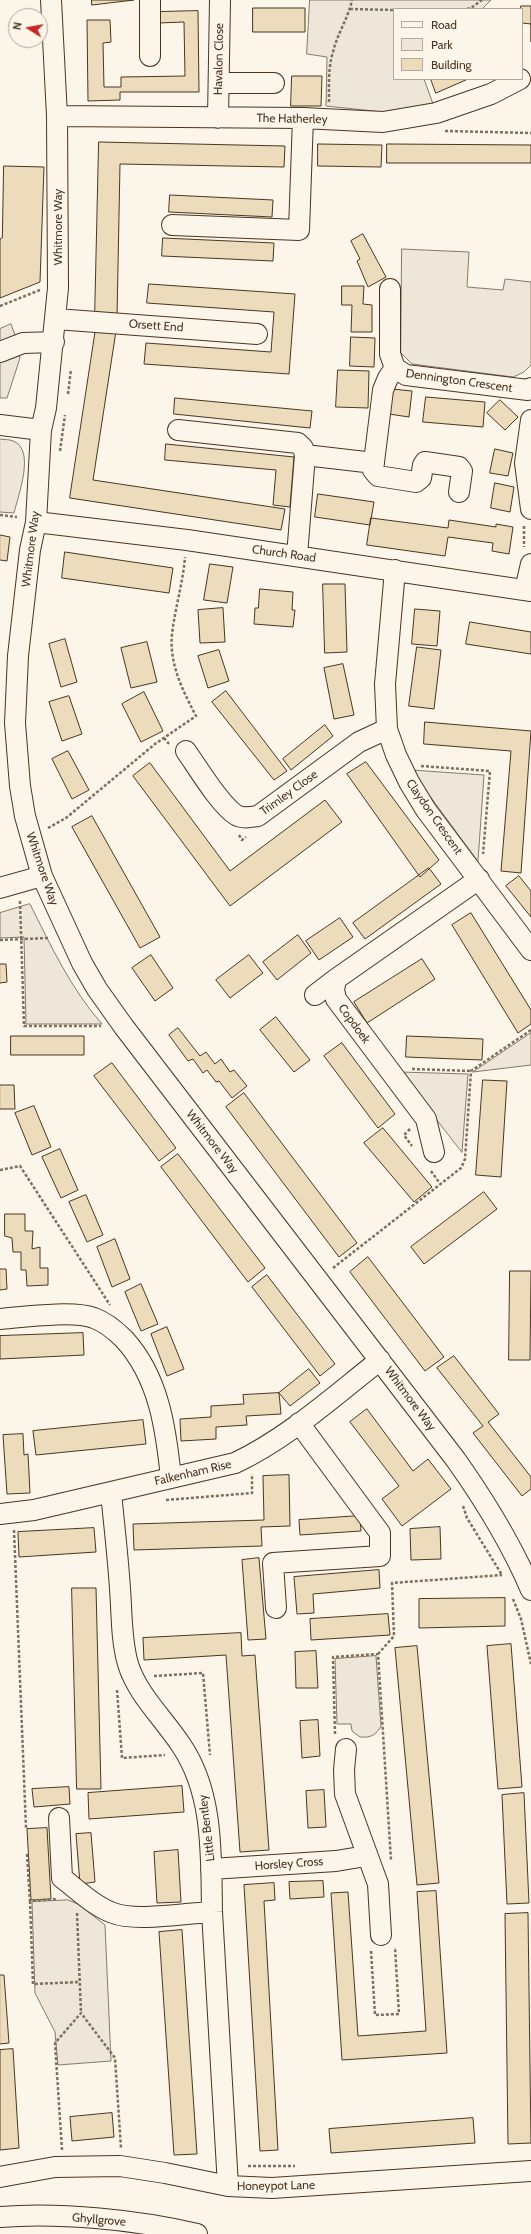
<!DOCTYPE html>
<html>
<head>
<meta charset="utf-8">
<style>
	body { margin:0 }
	#map { position:relative; width:531px; height:2234px; overflow:hidden; background:#fbf6e9; font-family:Cabin,sans-serif }
	canvas { display:block }
	.legend { position:absolute; left:393px; top:8px; width:130px; height:72px; box-sizing:border-box; background:#fbf6e9; border:1px solid #b4a999; margin:0; padding:5px 7px; list-style:none; font-size:12px; color:#4a3520 }
	.legend li { display:flex; align-items:center; gap:8px; height:20px }
	.legend b { width:20px; border:1px solid #b4a999 }
	.north { position:absolute; left:8px; top:8px; width:40px; height:40px; box-sizing:border-box; background:#fbf6e9; border:1px solid #b4a999; border-radius:50%; rotate:281deg; font-size:11px; font-weight:700; line-height:16px; text-align:center; color:#4a3520 }
	.north::after { content:''; display:block; margin:auto; width:14px; height:18px; background:#c62828; clip-path:polygon(50% 0,100% 100%,50% 72%,0 100%) }
</style>
</head>
<body>
<div id="map">
<canvas width="531" height="2234"></canvas>
<ul class="legend">
<li><b style="height:5px;background:#fbf6e9"></b>Road</li>
<li><b style="height:11px;background:#ede6d9"></b>Park</li>
<li><b style="height:11px;background:#ecdcbc"></b>Building</li>
</ul>
<div class="north">N</div>
</div>
<script>
const ctx = document.querySelector('canvas').getContext('2d');
ctx.lineJoin = 'round';
function fillPath(path, color) {
  ctx.fillStyle = color;
  ctx.fill(path, 'evenodd');
}
function stroke(path, color, width, dash) {
  ctx.strokeStyle = color;
  ctx.lineWidth = width;
  ctx.lineCap = dash ? 'butt' : 'round';
  ctx.setLineDash(dash || []);
  ctx.stroke(path);
}
function drawText(font, color, halo, rows, align = 'center') {
  ctx.font = font + ' Cabin,sans-serif';
  ctx.lineWidth = 3;
  ctx.setLineDash([]);
  ctx.textBaseline = 'middle';
  ctx.strokeStyle = halo;
  ctx.fillStyle = color;
  for (const [text, x, y, turn = 0] of rows) {
    ctx.save();
    ctx.translate(x, y);
    ctx.rotate((+turn || 0) * Math.PI / 180);
    ctx.textAlign = isNaN(turn) ? turn : align;
    if (halo) ctx.strokeText(text, 0, 0);
    ctx.fillText(text, 0, 0);
    ctx.restore();
  }
}
const green = new Path2D(`
	M310,0h181l-9,9h-88v70h30l9,25 -50,8 -57,-6 1,-49 -20,-3z
	M402,249l67,3 -2,35 36,3 2,-11 26,3v83l-7,7 -11,5 -101,-13 -11,-11z
	M0,439c4,1 9,0 13,2 23,8 5,55 1,72l-14,-1z
	M411,770l73,5 -6,86z
	M30,904c21,42 41,85 72,120h-76l-2,-87 -24,1v-25z
	M531,1033v32l-58,7z
	M400,1072l68,2 -6,78z
	M376,1656l5,70c-5,9 -10,12 -21,11l-8,-6 -1,-7h-14l-2,-65z
	M68,1900l10,4 27,21 6,136 -53,4 -3,-33 -20,-39 -3,-91z`);
fillPath(green, '#ede6d9');
stroke(green, '#887966', 1);
const parking = new Path2D(`
	M11,324l5,14 4,20 -13,40h-7v-69z`);
fillPath(parking, '#ede7d9');
stroke(parking, '#887966', 1);
const building = new Path2D(`
	M92,0h42l-42,5z
	M521,6h10v36v-18l-9,-1z
	M253,8h52v24h-52z
	M198,11l1,81h-79v8l-32,1 -1,-81h23l1,22 -8,1 1,44h17v-10l64,-1 -1,-54 -26,1v-11z
	M292,76h30l-1,30h-30z
	M431,79h37l-32,14z
	M99,142l186,4 -1,21 -164,-3 -3,154h-22z
	M318,144l64,1 -1,22 -63,-1z
	M387,144l144,1v18h-144z
	M4,166l40,1 -4,115 -40,16v-59l2,-1z
	M170,195l103,5 -1,17 -103,-5z
	M363,234l23,43 -18,10 -11,-26 3,-2 -9,-18z
	M163,238l111,5 -1,18 -111,-5z
	M149,284l146,10 -6,80 -145,-10 2,-21 125,9 3,-40 -127,-9z
	M342,286h22l-1,18 9,1v27h-21l1,-27h-10z
	M96,328l20,3 -23,149 192,29 -4,21 -211,-32z
	M351,337l24,1 -1,29 -24,-1z
	M338,370l31,1 -1,37 -32,-1z
	M392,389l20,2 -3,26 -20,-3z
	M426,397l59,5 -2,25 -60,-5z
	M175,398l137,13 -2,17 -136,-14z
	M500,400l18,17 -13,13 -18,-17z
	M166,444l128,13 -4,50 -17,-2 3,-35 -111,-10z
	M495,449l18,4 -5,23 -18,-3z
	M495,483l19,4 -4,25 -19,-4z
	M318,494l56,8 -4,23 -55,-8z
	M371,518l77,10 1,-8 47,7v-3l17,3 -4,27 -17,-3 1,-8 -45,-6 -3,19 -78,-11z
	M0,535l10,2 -3,24 -7,-1z
	M65,552l108,16 -4,25 -107,-15z
	M210,564l23,3 -6,36 -23,-3z
	M323,584h22l2,68 -22,1z
	M260,589l33,3 -1,18h3l-2,17 -39,-3 1,-16h3z
	M223,608l2,34 -25,1 -2,-33z
	M415,609l25,2 -3,35 -25,-2z
	M470,622l61,10v22l-65,-10z
	M65,639l12,43 -16,5 -12,-43z
	M147,642l10,40 -26,6 -10,-40z
	M417,647l24,3 -7,59 -25,-3z
	M219,650l10,31 -21,7 -10,-32z
	M343,664l11,51 -20,4 -10,-51z
	M226,691l61,80 -13,9 -62,-78z
	M144,692l19,39 -22,11 -19,-38z
	M69,696l13,38 -20,7 -13,-39z
	M425,722l106,9 -10,142 -20,-2 10,-120 -87,-7z
	M325,725l8,11 -42,34 -8,-11z
	M68,751l21,39 -17,9 -20,-40z
	M366,762l73,98 -19,17 -73,-103z
	M150,763l80,108 95,-71 17,22 -112,84 -97,-130z
	M92,816l68,121 -20,11 -68,-121z
	M429,868l12,16 -76,55 -12,-16z
	M519,876l12,15v26l-25,-31z
	M471,913l60,97v14l-13,9 -66,-108z
	M340,918l13,19 -34,23 -13,-19z
	M298,935l13,18 -34,27 -14,-18z
	M151,955l22,33 -18,13 -23,-33z
	M249,955l14,18 -33,25 -14,-18z
	M422,959l13,20 -68,44 -13,-21z
	M0,964h6l1,18 -7,1z
	M276,1017l34,43 -16,12 -34,-42z
	M178,1028l22,28 6,-4 9,12 6,-5 9,13 4,-2 13,16 -15,12 -13,-17 -3,1 -9,-12 -4,3 -10,-14 -5,2 -19,-26z
	M11,1036h73v19h-73z
	M407,1036l76,3 -1,21 -76,-3z
	M342,1043l53,71 -17,14 -54,-72z
	M112,1063l64,85 -17,13 -65,-85z
	M483,1080l24,1 -6,96 -25,-2z
	M0,1085h14l1,24h-15z
	M244,1093l113,150 -18,14 -113,-150z
	M34,1106l17,41 -19,8 -17,-42z
	M383,1128l49,59 -18,15 -50,-59z
	M60,1149l18,41 -17,8 -19,-41z
	M178,1154l87,114 -17,14 -87,-115z
	M484,1192l13,17 -73,55 -13,-17z
	M86,1195l17,40 -16,7 -18,-40z
	M5,1214h20v17h8l-1,18 8,-2v21h8v17l-21,1 -1,-16h-5v-18h-8l-1,-14 -7,-2z
	M115,1239l15,40 -18,8 -15,-40z
	M368,1257l76,100 -19,14 -75,-99z
	M0,1269h6l1,20 -7,1z
	M510,1271h21l-1,89h-21z
	M267,1275l68,89 -15,12 -68,-89z
	M141,1284l17,40 -17,7 -16,-39z
	M167,1327l17,42 -17,7 -16,-42z
	M83,1333l1,22 -84,4v-23z
	M454,1356l45,58 -11,8 43,55v12l-9,7 -49,-63 10,-7 -46,-58z
	M309,1369l11,14 -30,23 -11,-13z
	M279,1393l2,21 -35,2 1,9 -31,2v12l-35,2 -1,-22 31,-2v-11l33,-2 -1,-9z
	M367,1409l46,62 15,-12 23,30 -49,37 -20,-27 17,-13 -49,-64z
	M143,1420l3,24 -110,11 -3,-24z
	M23,1434l1,21 4,-1 2,39 -23,1 -4,-59z
	M289,1475l1,51 -29,1 1,19 -128,4 -1,-26 131,-4 -1,-44z
	M360,1516l1,15 -61,4 -1,-15z
	M440,1527l1,32 -30,1 -1,-31z
	M94,1528l2,24 -77,5 -1,-25z
	M259,1558l7,81 -18,1 -6,-80z
	M379,1570l1,18 -67,6 1,19 -17,1 -3,-37z
	M72,1588h24l5,201h-24z
	M505,1598v28l-86,2v-29z
	M388,1614l2,21 -79,5 -1,-21z
	M241,1633l1,23 13,-1 14,195 -29,2 -14,-197 -82,5 -1,-22z
	M511,1644l11,143 -24,2 -11,-143z
	M417,1646l22,237 -22,2 -22,-237z
	M316,1651l2,37h-22l-1,-36z
	M318,1720l2,36 -18,2 -2,-37z
	M182,1786l2,26 -95,7 -1,-26z
	M69,1787l1,17 -36,3 -2,-18z
	M324,1790l2,37 -18,1 -2,-37z
	M524,1793l5,110 -22,1 -5,-109z
	M47,1828l4,71 -20,1 -4,-71z
	M91,1833l4,49 -15,2 -4,-50z
	M178,1850l3,52 -24,1 -3,-51z
	M323,1881l1,16 -34,2 -1,-17z
	M274,1883l1,17 -11,1 14,249 -18,1 -16,-266z
	M436,1891l11,162 -105,7 -11,-167 17,-1 10,144 68,-5 -9,-139z
	M528,1913l3,230 -23,1 -3,-230z
	M182,1930l15,224 -23,1 -15,-223z
	M0,1975h4l5,68 -9,1z
	M13,2049l6,99 -19,2v-100z
	M112,2113l2,24 -42,4 -2,-24z
	M473,2118l2,25 -144,10 -2,-24z`);
fillPath(building, '#ecdcbc');
stroke(building, '#4a3520', 1);
const minor = new Path2D(`
	M51,0l6,116 1,172 -12,120 -5,22 -5,92 -6,28 -12,106 -3,67 5,63 5,30 17,60 40,87 15,26 27,38 332,433c29,41 55,83 75,130
	M150,56v-56
	M219,83h55
	M57,116l246,2 80,4 53,-9 55,-19 29,-15
	M218,118l2,-118
	M172,225l127,5 4,-112
	M390,289v65l5,14
	M56,319l201,15
	M0,352l23,-9 31,-1
	M531,420l-6,43 6,46
	M0,425l41,5
	M178,430l120,13 5,5 2,7 -8,101
	M305,455l69,8
	M459,492l3,-21 -3,-4 -34,-5 -2,3 -2,13 -5,4 -38,-6 -5,-6 10,-80 5,-12 7,-10 11,7 122,15 3,-2
	M36,522l151,18 344,51
	M395,570l-10,114 2,45 9,26 13,27 17,28 105,140
	M525,590l6,-26
	M186,751c12,17 34,54 50,64 7,4 15,2 22,1l101,-74 28,-13
	M0,888l42,-12
	M315,995l21,-16
	M434,1152l-8,-33 -90,-120 -2,-9 2,-11 143,-100
	M0,1319c23,-2 74,-9 94,-1 11,4 22,13 30,21 35,38 42,90 47,139
	M111,1492c3,32 7,65 9,97 2,25 1,51 8,75 9,30 36,55 53,81 33,48 30,111 31,167l16,274
	M0,1514l34,-4 201,-47c53,-25 99,-67 145,-103
	M276,1608l-3,-45 107,-7v-23l-81,-110
	M346,1749l-2,21 1,24 33,90 3,51
	M59,1818l3,60c16,12 32,28 51,35 23,9 73,0 99,-1
	M211,1869l125,-8 30,-5
	M0,2177l55,-10 65,-1 45,7 63,13 44,2 259,-17
	M0,2217c58,-5 140,3 197,17`);
stroke(minor, '#4a3520', 22);
stroke(new Path2D(`
	M350,9l44,1
	M467,9l4,-1 11,-8
	M329,102c0,-17 -1,-34 4,-50 4,-18 15,-33 19,-52
	M445,131l86,2
	M0,306l40,-16
	M68,394l3,-25
	M60,451l5,-36
	M0,515l17,2
	M524,526v21
	M164,738l5,6
	M421,766l69,5 -7,83
	M48,828l18,-10 89,-74 41,-28c-13,-25 -27,-52 -24,-82 3,-26 11,-51 13,-77
	M239,835l3,5 4,-3
	M20,901l4,125h77
	M0,940l49,-2
	M412,1069l59,2
	M410,1129l-6,6 8,11
	M0,1170l20,-4 90,139
	M431,1171l10,14
	M333,1268l128,-100 4,-9 6,-88 60,-41
	M166,1500l86,-7v-19
	M463,1506l4,12 35,57
	M14,1530l12,298
	M513,1599l8,20 10,45
	M378,1654l16,-18 -2,-53 110,-8
	M154,1676l49,-3 7,82
	M117,1690l5,68 43,-3
	M335,1734l-2,-77 45,-3 13,206
	M27,1854l3,47 28,-2
	M30,1901l3,83 47,-2
	M77,1913l4,100
	M371,1951l4,64 24,-1 -4,-67
	M62,2150l-7,-107 26,-30 34,45 6,90
	M248,2166h47`), '#7f6f5c', 2.5, [3, 2]);
stroke(minor, '#fbf6e9', 20);
drawText('12px', '#4a3520', '#fbf6e9', [
	["Havalon Close",219,59,-89],
	["The Hatherley",292,119,1],
	["Whitmore Way",58,227,-90],
	["Orsett End",156,326,4],
	["Dennington Crescent",459,381,8],
	["Whitmore Way",31,549,-83],
	["Church Road",284,554,8],
	["Trimley Close",289,793,-36],
	["Claydon Crescent",434,817,55],
	["Whitmore Way",42,869,71],
	["Copdoek",354,1024,54],
	["Whitmore Way",212,1142,52],
	["Whitmore Way",410,1399,53],
	["Falkenham Rise",193,1473,-13],
	["Little Bentley",207,1828,-97],
	["Horsley Cross",289,1864,-4],
	["Honeypot Lane",276,2186,-1],
	["Ghyllgrove",99,2220,5]
]);
</script>
</body>
</html>
